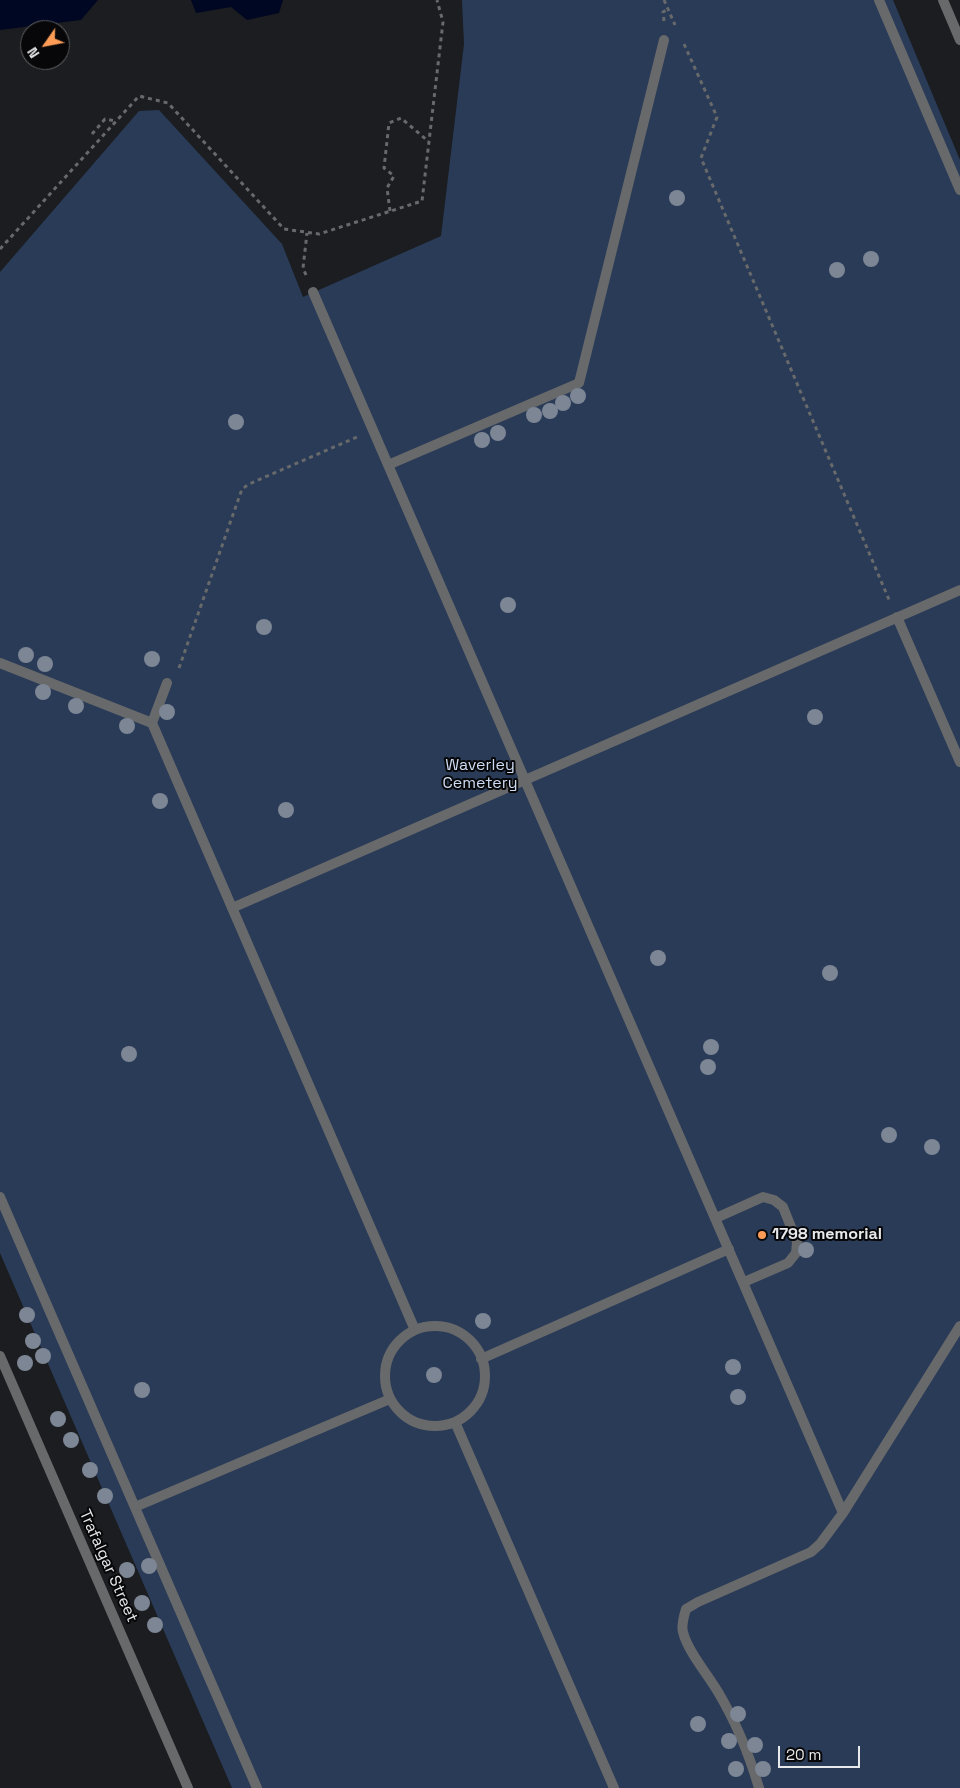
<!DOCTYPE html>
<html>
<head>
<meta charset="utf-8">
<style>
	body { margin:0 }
	#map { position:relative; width:960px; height:1788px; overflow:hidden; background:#1b1d20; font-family:"Space Grotesk",sans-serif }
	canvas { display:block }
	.north { position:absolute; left:20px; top:20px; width:50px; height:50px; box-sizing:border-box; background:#070709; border:1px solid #616163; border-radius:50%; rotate:237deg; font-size:14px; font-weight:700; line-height:20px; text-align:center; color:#e8e9eb }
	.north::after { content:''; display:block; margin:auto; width:18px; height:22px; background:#fe9c57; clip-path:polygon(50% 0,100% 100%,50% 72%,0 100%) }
	.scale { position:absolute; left:778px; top:1746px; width:82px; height:22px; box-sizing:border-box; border:2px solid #e8e9eb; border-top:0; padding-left:6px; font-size:15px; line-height:18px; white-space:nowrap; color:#e8e9eb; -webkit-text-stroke:4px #070709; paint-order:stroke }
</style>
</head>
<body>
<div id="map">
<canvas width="960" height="1788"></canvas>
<div class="north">N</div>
<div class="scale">20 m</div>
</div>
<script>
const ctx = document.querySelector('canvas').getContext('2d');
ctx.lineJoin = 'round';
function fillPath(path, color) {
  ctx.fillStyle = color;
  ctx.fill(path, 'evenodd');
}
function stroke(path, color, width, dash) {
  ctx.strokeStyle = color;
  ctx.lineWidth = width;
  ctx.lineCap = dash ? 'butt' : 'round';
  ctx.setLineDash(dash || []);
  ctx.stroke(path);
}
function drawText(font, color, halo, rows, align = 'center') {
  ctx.font = font + ' "Space Grotesk",sans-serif';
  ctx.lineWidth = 4;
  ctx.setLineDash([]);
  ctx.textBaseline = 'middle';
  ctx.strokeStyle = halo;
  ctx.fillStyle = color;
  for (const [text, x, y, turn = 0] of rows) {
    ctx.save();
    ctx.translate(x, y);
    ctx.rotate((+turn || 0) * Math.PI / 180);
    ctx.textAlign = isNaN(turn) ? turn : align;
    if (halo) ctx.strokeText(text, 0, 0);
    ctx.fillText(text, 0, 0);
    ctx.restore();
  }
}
fillPath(new Path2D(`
	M462,0h431l67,160v1628h-728l-232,-535v-981l139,-161 20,-1 123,134 21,53 138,-61 23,-192z`), '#2a3b57');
fillPath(new Path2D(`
	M0,0h98l-17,20 -81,10z
	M191,0h92l-4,13 -32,7 -16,-13 -35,6z`), '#000722');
stroke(new Path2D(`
	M664,0l11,25
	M664,21l-1,-9 5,-3
	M684,44l33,73 -16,41 189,444
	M92,134l13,-15 11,2
	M390,211l-3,-23 7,-12 -10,-8 5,-45 12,-5 27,23
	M0,249l139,-153 29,7 116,126 35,5 103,-33 21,-179 -6,-22
	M306,275l-3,-7 4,-35
	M179,668l63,-179 7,-5 108,-47`), '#67696b', 3, [4, 4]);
stroke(new Path2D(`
	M879,0l81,190
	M313,292l530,1221
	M388,465l191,-82 85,-343
	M897,617l63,145
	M0,663l152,60 263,607
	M152,723l15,-40
	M232,908l728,-318
	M0,1197l257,591
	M716,1218l47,-21 11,3 9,7 14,35 -1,11 -8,10 -44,19
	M385 1376a50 50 0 1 1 100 0a50 50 0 1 1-100 0Z
	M481,1359l248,-110
	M455,1422l159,366
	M135,1507l255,-108
	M759,1788c-10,-34 -23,-66 -41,-96 -10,-17 -31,-42 -35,-60 -2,-7 1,-16 3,-23l12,-7 113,-50 9,-8 23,-31 117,-187`), '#68696b', 10);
stroke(new Path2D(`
	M943,0l17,40
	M0,1356l188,432`), '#68696b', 10);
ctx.fillStyle = '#7d8695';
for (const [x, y] of [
	[677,198],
	[871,259],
	[837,270],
	[578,396],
	[563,403],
	[550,411],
	[534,415],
	[236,422],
	[498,433],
	[482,440],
	[508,605],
	[264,627],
	[26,655],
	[152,659],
	[45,664],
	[43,692],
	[76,706],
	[167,712],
	[815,717],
	[127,726],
	[160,801],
	[286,810],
	[658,958],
	[830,973],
	[711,1047],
	[129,1054],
	[708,1067],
	[889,1135],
	[932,1147],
	[806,1250],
	[27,1315],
	[483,1321],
	[33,1341],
	[43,1356],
	[25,1363],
	[733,1367],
	[434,1375],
	[142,1390],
	[738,1397],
	[58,1419],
	[71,1440],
	[90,1470],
	[105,1496],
	[149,1566],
	[127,1570],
	[142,1603],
	[155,1625],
	[738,1714],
	[698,1724],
	[729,1741],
	[755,1745],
	[736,1769],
	[763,1769]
]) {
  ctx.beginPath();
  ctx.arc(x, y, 8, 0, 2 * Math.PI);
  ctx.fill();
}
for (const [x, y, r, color] of [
	[762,1235,5,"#fe9c57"]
]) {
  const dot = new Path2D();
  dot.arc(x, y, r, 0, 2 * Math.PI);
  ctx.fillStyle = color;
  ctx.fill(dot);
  stroke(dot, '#070709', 2);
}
drawText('16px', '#cddcf4', '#070709', [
	["Waverley",480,766],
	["Cemetery",480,784]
]);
drawText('bold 16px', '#e8e9eb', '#070709', [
	["1798 memorial",772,1235]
], 'left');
drawText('16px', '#e8e9eb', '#070709', [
	["Trafalgar Street",108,1566,66]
]);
</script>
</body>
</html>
